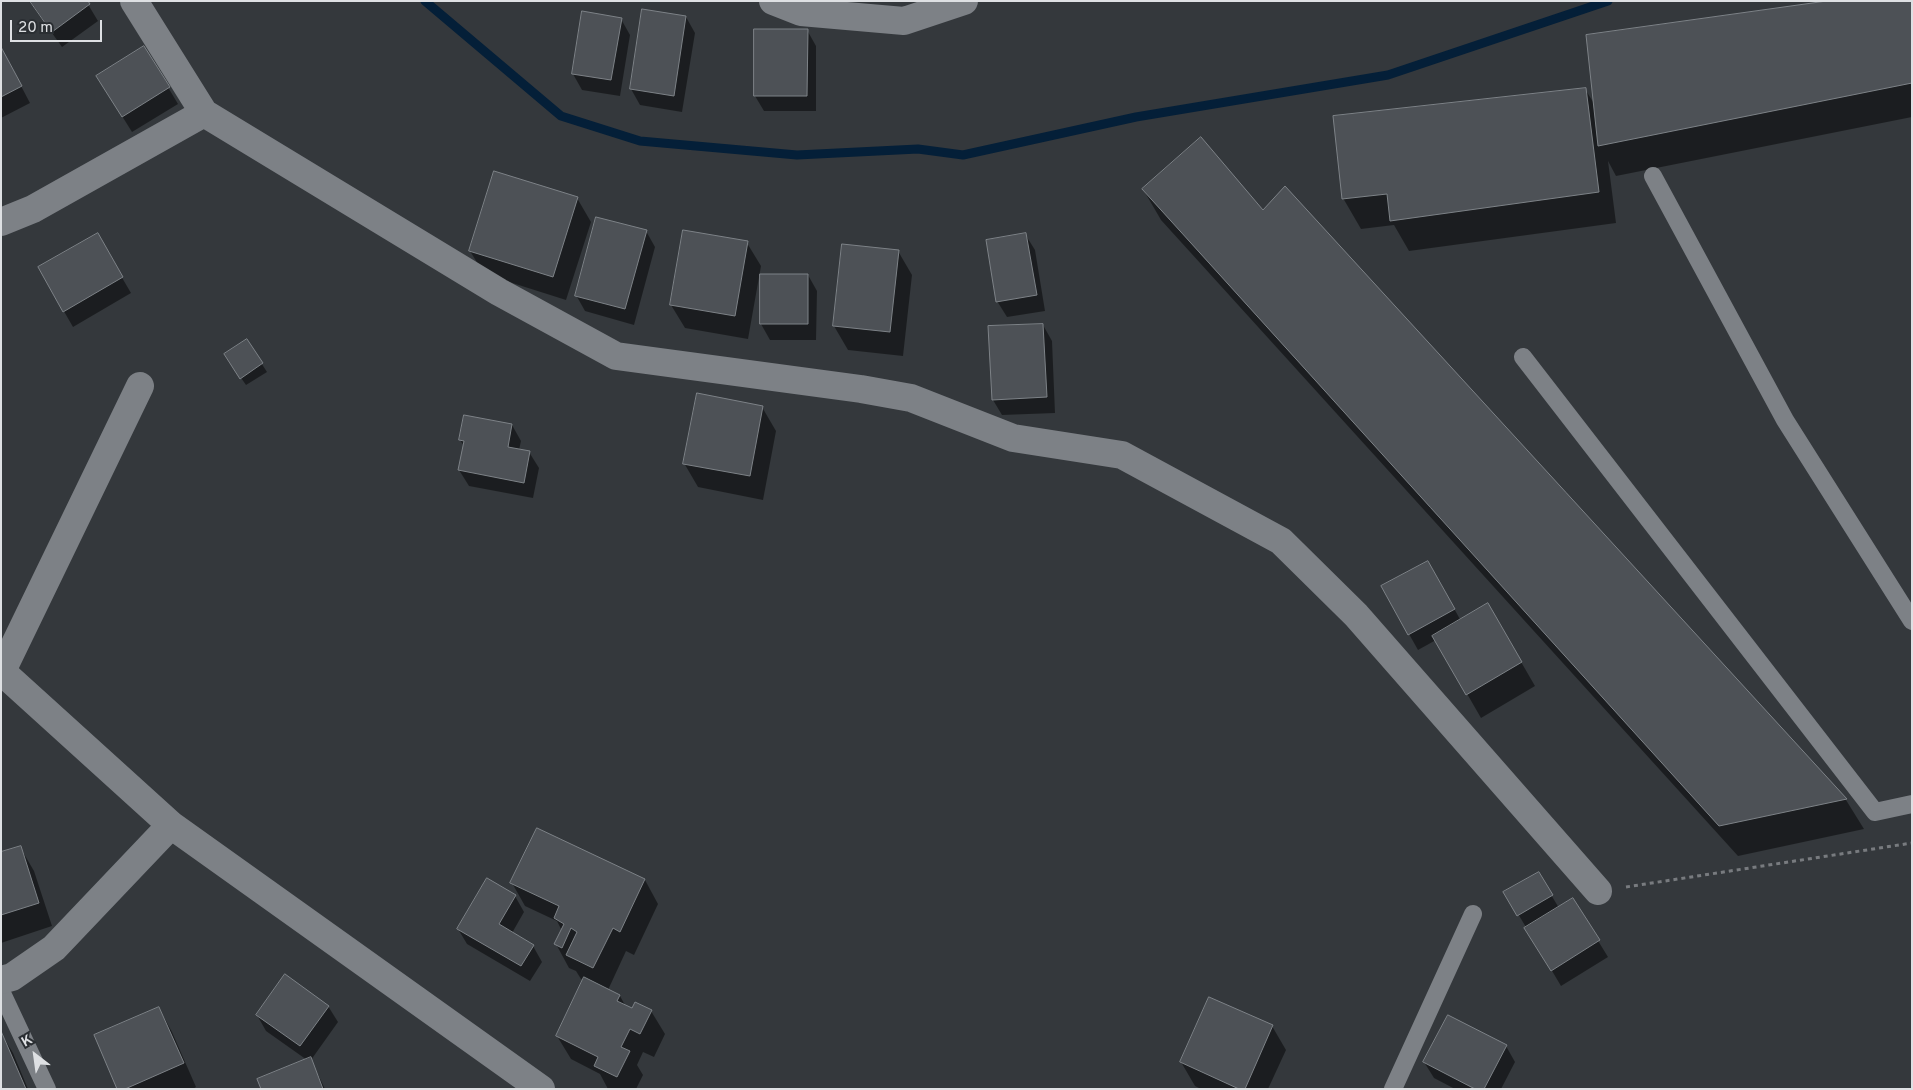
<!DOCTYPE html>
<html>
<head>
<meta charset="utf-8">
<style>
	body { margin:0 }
	#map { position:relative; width:1913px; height:1090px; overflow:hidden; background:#34383c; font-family:Overpass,sans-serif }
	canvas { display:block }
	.frame { position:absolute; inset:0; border:2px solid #dee0e3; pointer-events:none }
	.north { position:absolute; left:10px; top:1030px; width:50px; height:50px; -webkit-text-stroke:4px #2a2e32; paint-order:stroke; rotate:330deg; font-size:14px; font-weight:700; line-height:20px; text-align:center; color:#dee0e3 }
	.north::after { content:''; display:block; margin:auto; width:18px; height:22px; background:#dee0e3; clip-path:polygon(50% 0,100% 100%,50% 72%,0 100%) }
	.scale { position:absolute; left:10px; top:20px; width:92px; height:22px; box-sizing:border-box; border:2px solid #dee0e3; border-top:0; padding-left:6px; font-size:15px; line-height:18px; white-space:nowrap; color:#dee0e3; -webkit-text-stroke:4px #2a2e32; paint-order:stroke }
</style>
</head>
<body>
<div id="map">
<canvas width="1913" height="1090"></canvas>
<div class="frame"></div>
<div class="north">K</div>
<div class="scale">20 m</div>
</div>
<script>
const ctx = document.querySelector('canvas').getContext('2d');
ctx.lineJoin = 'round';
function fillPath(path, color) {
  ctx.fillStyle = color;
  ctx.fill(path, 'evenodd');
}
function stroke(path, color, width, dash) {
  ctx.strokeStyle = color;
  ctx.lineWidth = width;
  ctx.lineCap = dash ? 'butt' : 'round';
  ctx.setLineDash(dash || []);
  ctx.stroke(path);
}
fillPath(new Path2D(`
	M29,1h57l12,20 -36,26z
	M1912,1v116l-296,59 -8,-15 8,62 -207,28 -15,-26 -33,4 -18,-31 242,-109 10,16z
	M643,11l43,6 9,16 -13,79 -42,-7 -9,-16z
	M621,19l9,16 -10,61 -38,-6 -9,-16z
	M807,30l9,16v65h-52l-9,-15z
	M144,47l34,57 -46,28 -25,-40z
	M1,48l29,55 -29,15z
	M1285,188l561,612 18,29 -126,27 -577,-636 -18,-31 119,23z
	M577,198l14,24 -25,78 -82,-26 -14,-23z
	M646,231l9,16 -21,78 -49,-14 -9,-16z
	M1025,234l10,16 10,61 -38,6 -10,-16z
	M97,235l34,58 -58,34 -34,-59z
	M747,243l14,23 -13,73 -63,-11 -14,-23z
	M843,245l55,6 14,24 -9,81 -55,-6 -14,-24z
	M808,275l9,16 -1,49h-46l-9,-16z
	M1043,325l9,16 3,72 -53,2 -9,-15z
	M247,341l20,31 -21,13 -16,-23z
	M762,407l14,24 -13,69 -65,-13 -14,-24z
	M512,425l9,16 -2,9 10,2 10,16 -6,30 -64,-12 -10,-16 5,-24 -4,-6z
	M1437,578l24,43 27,-16 47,81 -54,32 -45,-78 -18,10 -9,-16z
	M537,829l108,51 13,24 -24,51 -8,-4 -18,39 12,6 6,11 7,3 18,1 14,23 -11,23 -11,-5 -6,13 6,10 -7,14h-28l-8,-15 -29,-15 -14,-23 27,-56 -3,-1 -5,-8 -7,-3 -13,-24 6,-13 -5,-10 -32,-15 -13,-23z
	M20,847l14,24 18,55 -51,17v-90z
	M1538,873l21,35 14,-8 35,57 -47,29 -56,-94z
	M487,880l28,16 9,16 -12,21 21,13 9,16 -12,19 -63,-37 -9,-15z
	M328,1006l10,16 -27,38 14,29h-63l45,-29 -41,-29 -9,-16z
	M159,1008l13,24 24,55 -3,2h-74z
	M1272,1026l14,24 -18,39h-67l-6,-3 -14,-24z
	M1,1033l12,20 15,36h-27z
	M1506,1046l9,16 -14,27h-46l-21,-11 -10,-16z`), '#0007');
stroke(new Path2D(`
	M425,1l136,115 79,25 157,14 121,-6 45,6 173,-38 252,-42 220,-74`), '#041f38', 9);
const building = new Path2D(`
	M30,1h58l2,3 -38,28z
	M1827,1h85v82l-314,63 -12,-111z
	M642,9l44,7 -12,80 -44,-7z
	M582,11l40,7 -11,62 -39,-6z
	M754,29h54l-1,67h-53z
	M144,46l26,41 -48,30 -26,-41z
	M1,47l21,39 -21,11z
	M1586,88l13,104 -209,29 -3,-27 -45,5 -9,-83z
	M1201,137l62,73 22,-24 562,613 -128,27 -577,-637z
	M494,171l84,26 -25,80 -84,-26z
	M596,217l51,13 -22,79 -50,-13z
	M683,230l65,11 -13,75 -65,-11z
	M98,233l25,44 -60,35 -25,-45z
	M1026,233l11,62 -41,7 -10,-62z
	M842,244l57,6 -9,82 -57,-6z
	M760,274h48v50h-48z
	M1043,324l4,73 -55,3 -4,-74z
	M247,339l16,24 -23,16 -16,-25z
	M697,393l66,13 -13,70 -67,-12z
	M464,415l48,9 -4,23 22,4 -6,32 -66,-13 6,-29 -5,-1z
	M1428,561l27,48 -47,26 -27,-49z
	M1488,603l34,59 -56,33 -34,-59z
	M537,828l108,51 -25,53 -7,-4 -20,40 -27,-13 11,-23 -6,-4 -9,20 -8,-4 10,-20 -10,-6 5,-12 -49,-23z
	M21,846l18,57 -38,12v-63z
	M1539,872l14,23 -36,21 -14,-24z
	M487,878l29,17 -17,29 35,21 -13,21 -64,-37z
	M1573,898l27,42 -49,31 -27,-43z
	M285,974l44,32 -29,40 -44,-31z
	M584,977l36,18 -3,6 15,7 3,-6 17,8 -12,24 -10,-5 -9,18 9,4 -13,26 -23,-11 4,-9 -42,-21z
	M1209,997l64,28 -28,64h-6l-59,-27z
	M159,1007l25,56 -59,26h-8l-23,-54z
	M1448,1015l59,30 -23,44h-9l-52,-27z
	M1,1031l25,58h-25z
	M311,1057l12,32h-62l-4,-10z`);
fillPath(building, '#4d5156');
stroke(building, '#7d8287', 1);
stroke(new Path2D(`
	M1626,887l286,-44`), '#787b7f', 3, [4, 4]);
stroke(new Path2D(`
	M1653,176l132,244 127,201
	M1523,357l352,455 37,-8
	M1,991l46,98
	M1393,1089l80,-175`), '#7d8186', 18);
stroke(new Path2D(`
	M134,1l70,112 295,179 117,64 245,33 50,9 102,40 109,17 159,86 75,74 242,276
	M773,1l28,11 103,9 60,-20
	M1,222l32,-13 171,-96
	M1,671l170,154 370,264
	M2,671l138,-285
	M1,980l11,-3 42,-29 117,-123`), '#7d8186', 28);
</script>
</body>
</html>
